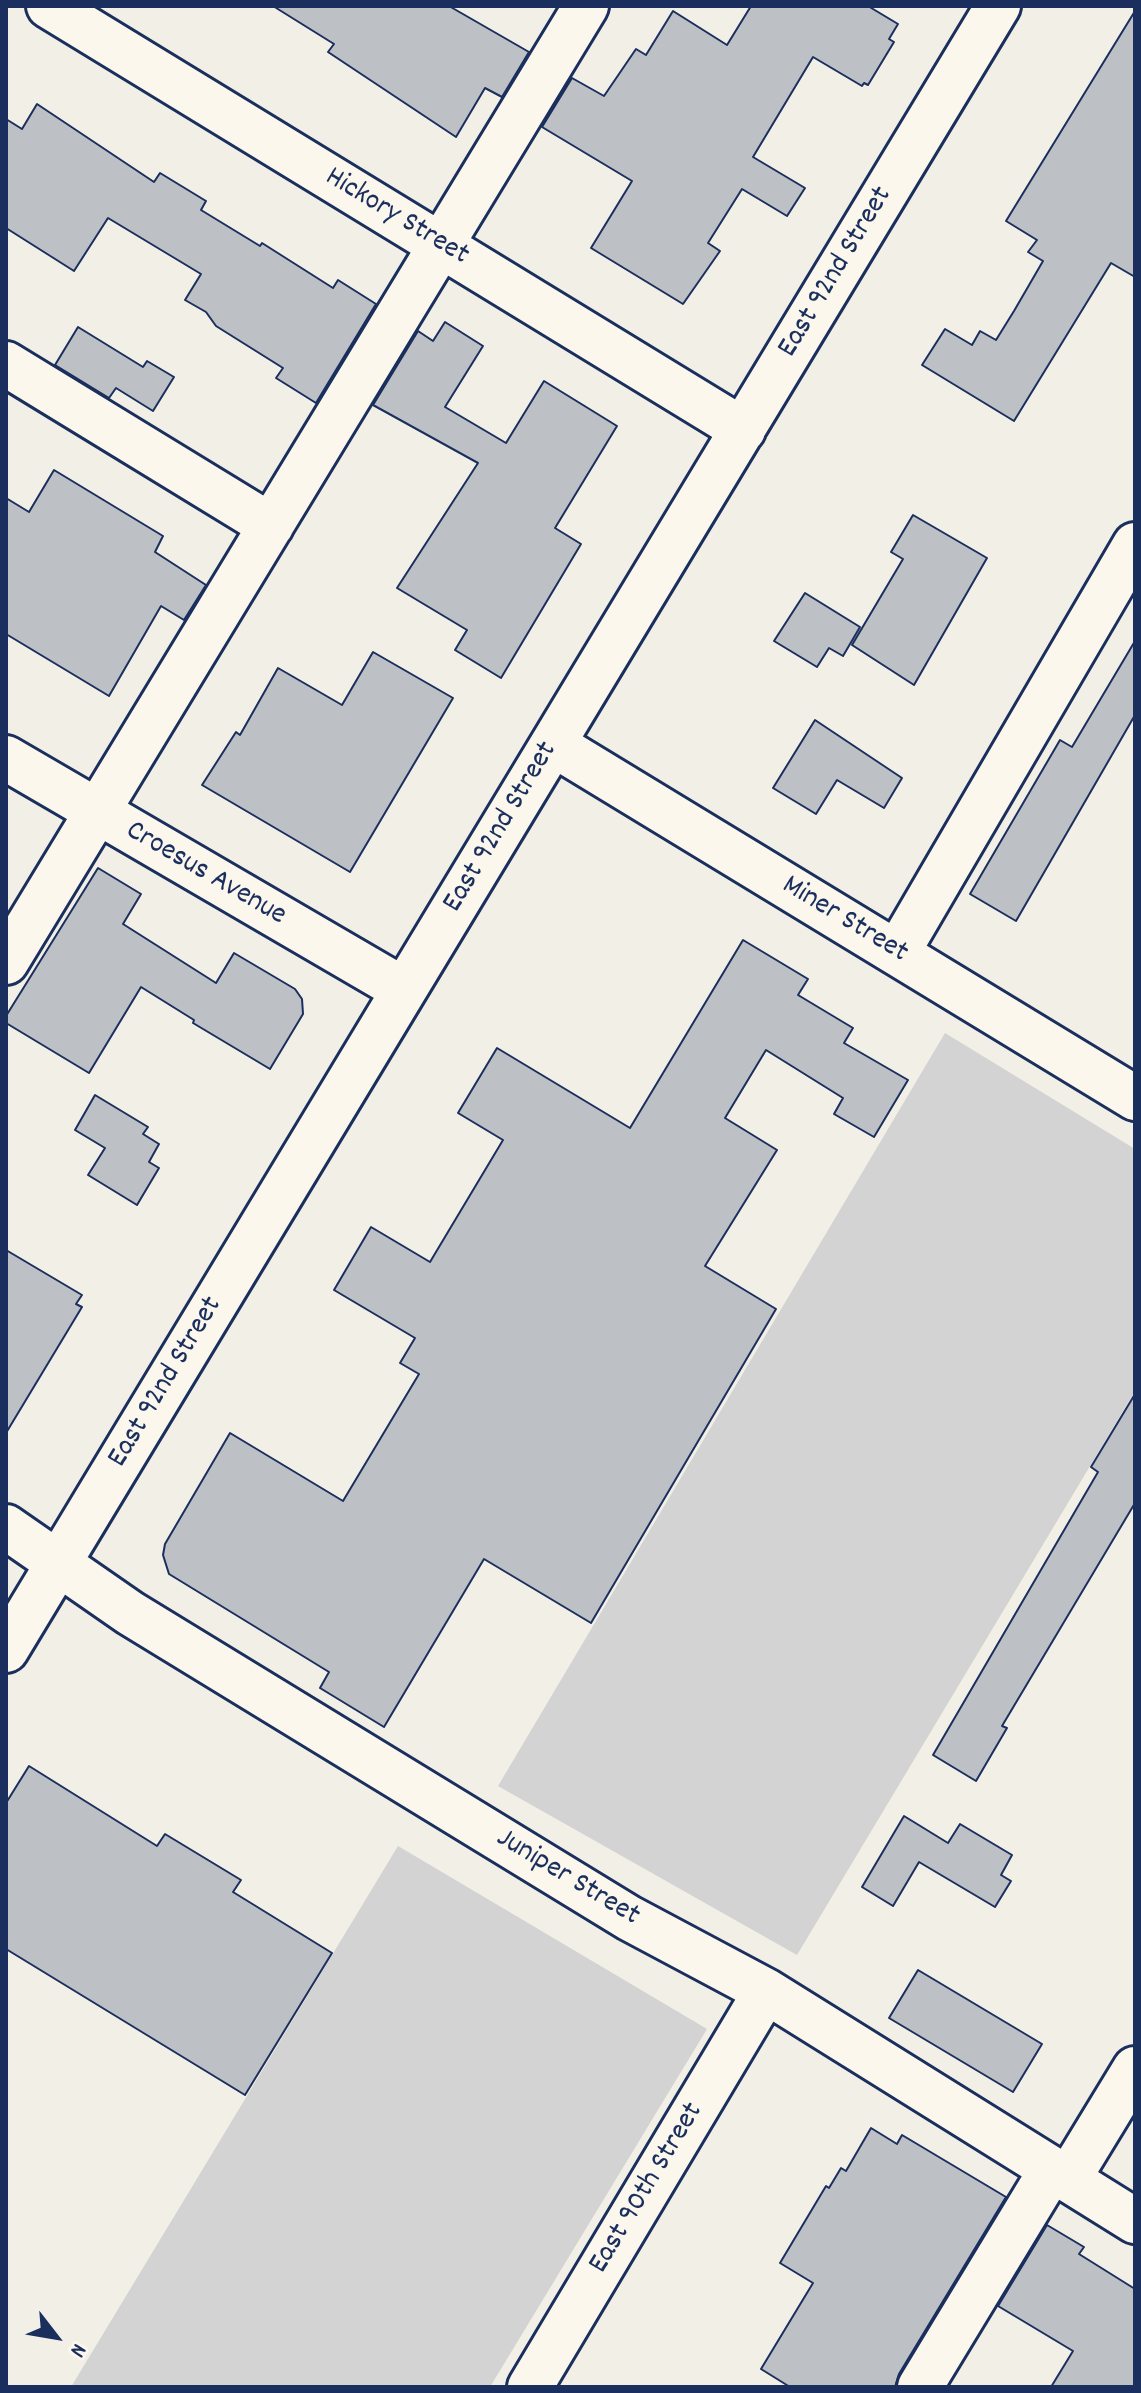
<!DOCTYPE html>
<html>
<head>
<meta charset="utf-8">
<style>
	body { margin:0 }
	#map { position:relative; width:1141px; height:2393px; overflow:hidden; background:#f2efe6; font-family:Dekko,sans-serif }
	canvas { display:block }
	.frame { position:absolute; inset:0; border:8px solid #1b2f5e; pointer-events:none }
	.north { position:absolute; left:16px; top:2297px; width:80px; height:80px; -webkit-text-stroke:6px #fbf7ec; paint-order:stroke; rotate:121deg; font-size:22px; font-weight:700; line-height:32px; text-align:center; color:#1b2f5e }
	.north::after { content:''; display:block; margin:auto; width:28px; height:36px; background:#1b2f5e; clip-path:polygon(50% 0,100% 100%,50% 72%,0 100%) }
</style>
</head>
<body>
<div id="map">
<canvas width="1141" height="2393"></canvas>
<div class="frame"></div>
<div class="north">N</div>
</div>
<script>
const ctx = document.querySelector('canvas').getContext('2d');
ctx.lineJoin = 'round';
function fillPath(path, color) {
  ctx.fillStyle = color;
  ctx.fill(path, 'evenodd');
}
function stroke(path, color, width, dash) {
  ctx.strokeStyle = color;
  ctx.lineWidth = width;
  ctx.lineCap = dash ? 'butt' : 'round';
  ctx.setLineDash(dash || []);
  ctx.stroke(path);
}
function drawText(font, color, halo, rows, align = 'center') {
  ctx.font = font + ' Dekko,sans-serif';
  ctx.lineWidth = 6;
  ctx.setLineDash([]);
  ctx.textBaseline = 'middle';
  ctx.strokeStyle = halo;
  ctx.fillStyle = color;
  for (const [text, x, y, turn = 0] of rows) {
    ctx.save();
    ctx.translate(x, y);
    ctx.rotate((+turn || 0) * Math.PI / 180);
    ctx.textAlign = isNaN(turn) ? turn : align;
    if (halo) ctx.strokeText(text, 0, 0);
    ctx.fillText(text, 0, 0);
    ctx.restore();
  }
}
fillPath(new Path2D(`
	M945,1033l190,116v242l-338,564 -299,-169z
	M398,1846l309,183 -217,358h-419z`), '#d2d3d2');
const building = new Path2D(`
	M273,6h176l80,46 -27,45 -17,-9 -29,49 -128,-85 6,-8z
	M751,6h117l30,18 -9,15 5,3 -26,43 -4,-2 -2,3 -49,-29 -60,100 52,31 -18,28 -45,-27 -34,54 12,8 -37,53 -92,-56 41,-67 -90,-54 30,-49 32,18 32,-47 10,6 27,-44 54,34z
	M1135,11v266l-24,-14 -97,158 -92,-56 23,-36 27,16 8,-14 16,9 18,-29 29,-50 -15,-9 9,-12 -31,-19z
	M37,104l117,78 6,-9 46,28 -5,9 59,36 2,-3 71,45 5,-8 38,24 -60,99 -40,-25 7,-10 -67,-42 -10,-14 -21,-12 16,-26 -93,-56 -34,53 -68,-43v-109l16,10z
	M445,322l38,24 -38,61 61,36 38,-62 73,45 -62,102 26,16 -80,134 -46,-28 12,-20 -70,-42 81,-125 -105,-58 45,-74 15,10z
	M78,327l65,40 4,-6 27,16 -21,34 -37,-23 -7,10 -54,-33z
	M54,470l109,66 -8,16 51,33 -22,35 -23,-14 -52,90 -103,-62v-136l23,14z
	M913,515l74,43 -73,127 -62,-40 51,-86 -12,-7z
	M805,593l55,34 -17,29 -14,-8 -12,19 -43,-26z
	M1135,641v74l-119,206 -46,-27 90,-154 12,7z
	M373,652l80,46 -103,174 -148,-87 34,-53 4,3 38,-67 64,37z
	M815,720l87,58 -18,30 -47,-28 -21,34 -43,-26z
	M98,868l43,26 -18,30 93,59 18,-30 61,36 7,10 1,15 -33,55 -77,-46 1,-3 -53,-33 -52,86 -83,-50v-7z
	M743,940l65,39 -10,16 55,33 -9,15 64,37 -34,57 -40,-23 9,-16 -77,-48 -41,68 52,32 -72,116 71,43 -185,314 -107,-64 -100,168 -64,-39 9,-16 -160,-98 -6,-19 2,-11 65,-111 113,68 76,-127 -19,-11 15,-25 -81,-48 37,-63 59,35 73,-122 -45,-27 39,-65 133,80z
	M95,1095l53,32 -5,7 16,10 -10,18 10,6 -22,37 -49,-30 17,-27 -30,-18z
	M6,1250l76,45 -6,9 6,3 -76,126z
	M1135,1394v109l-133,223 5,2 -31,53 -43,-26 165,-283 -7,-5z
	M29,1766l128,80 8,-12 76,46 -8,12 99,61 -87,142 -239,-146v-146z
	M904,1816l44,27 12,-19 52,31 -11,20 10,6 -16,26 -76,-45 -26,44 -31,-19z
	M918,1970l124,74 -29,48 -124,-74z
	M871,2128l26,16 5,-9 104,62 -107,177 -4,13h-105l-29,-18 52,-86 -33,-20 46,-77 3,2 12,-20 5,3z
	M1047,2225l37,22 -5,7 56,35v98h-84l22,-36 -75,-45z`);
fillPath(building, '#bdc0c4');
stroke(building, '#1b2f5e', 2);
const minor = new Path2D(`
	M49,6l694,424
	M6,364l265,162
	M553,744l582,354
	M6,758l398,232
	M897,953l238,-408
	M6,962l580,-956
	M6,1527l124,86 499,305 137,73 369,230
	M6,1650l992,-1644
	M1068,2179l67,-110
	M530,2387l236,-396
	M920,2387l132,-218`);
stroke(minor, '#1b2f5e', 50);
stroke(minor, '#fbf7ec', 44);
drawText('30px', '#1b2f5e', '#fbf7ec', [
	["Hickory Street",396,218,31],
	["East 92nd Street",837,273,-59],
	["East 92nd Street",502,828,-59],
	["Croesus Avenue",205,875,30],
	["Miner Street",844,921,31],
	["East 92nd Street",167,1383,-59],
	["Juniper Street",567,1879,31],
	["East 90th Street",648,2189,-59]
]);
</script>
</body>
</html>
